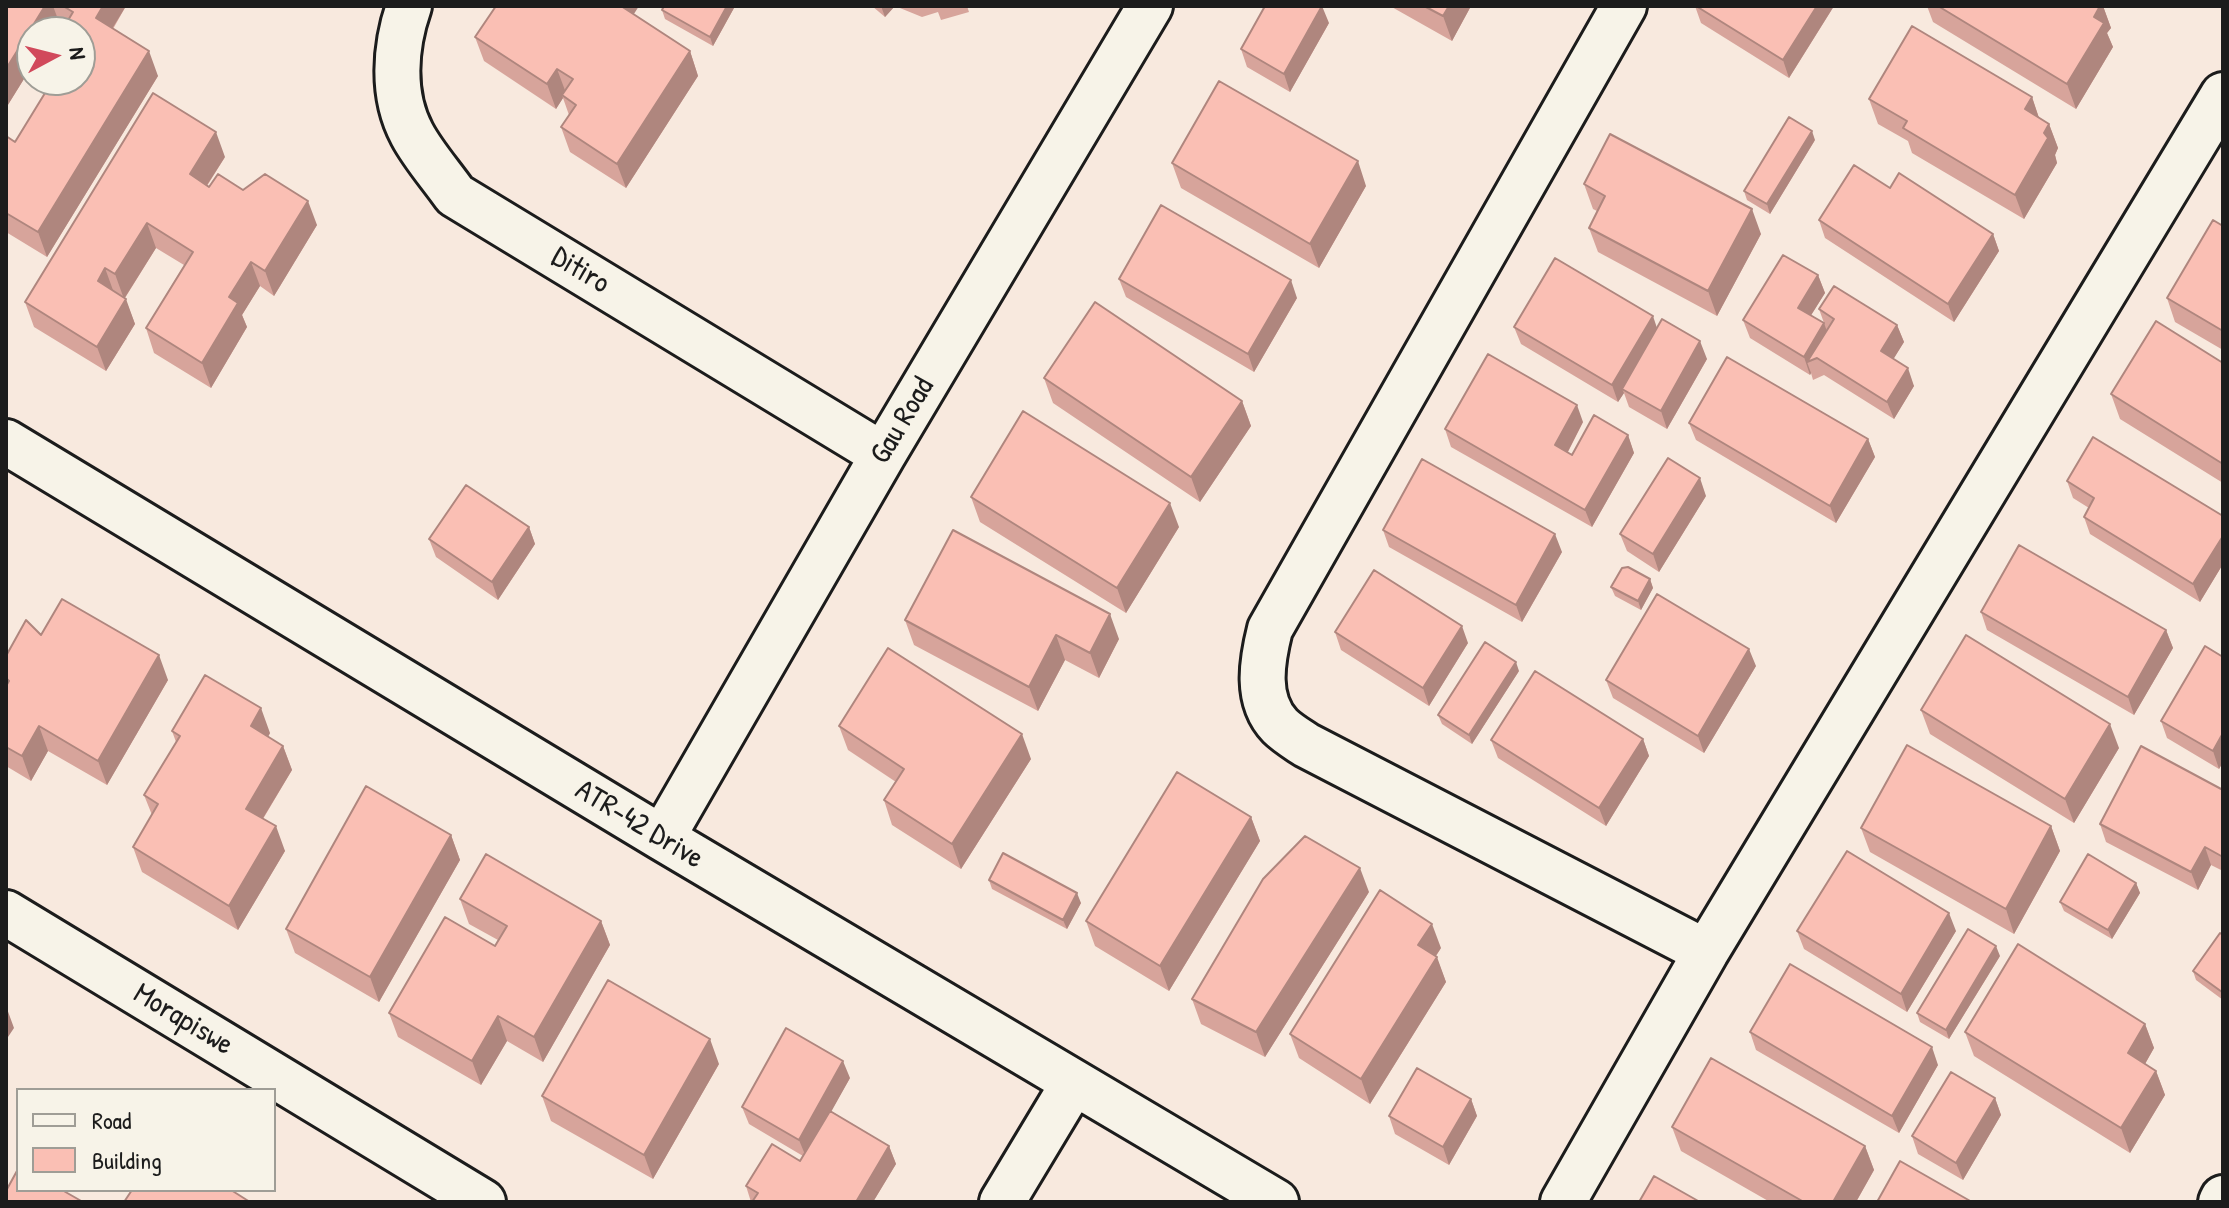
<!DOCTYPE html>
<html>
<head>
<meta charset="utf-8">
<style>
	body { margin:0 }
	#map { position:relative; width:2229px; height:1208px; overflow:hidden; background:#f8e9de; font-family:"Patrick Hand",sans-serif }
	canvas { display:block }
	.frame { position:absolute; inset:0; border:8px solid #1c1c1c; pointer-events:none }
	.legend { position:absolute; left:16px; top:1088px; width:260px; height:104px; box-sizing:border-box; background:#f7f3e8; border:2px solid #9f9d96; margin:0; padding:10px 14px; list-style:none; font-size:24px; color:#1c1c1c }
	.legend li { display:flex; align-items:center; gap:16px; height:40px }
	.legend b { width:40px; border:2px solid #9f9d96 }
	.north { position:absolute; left:16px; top:16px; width:80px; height:80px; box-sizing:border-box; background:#f7f3e8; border:2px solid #9f9d96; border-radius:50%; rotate:83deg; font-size:22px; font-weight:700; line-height:32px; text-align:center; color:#1c1c1c }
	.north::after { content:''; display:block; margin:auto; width:28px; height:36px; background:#d1495b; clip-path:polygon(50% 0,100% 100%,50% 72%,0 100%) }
</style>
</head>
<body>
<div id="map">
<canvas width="2229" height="1208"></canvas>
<div class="frame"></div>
<ul class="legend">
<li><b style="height:10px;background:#f7f3e8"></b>Road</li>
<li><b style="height:22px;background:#fabfb4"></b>Building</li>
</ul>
<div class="north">N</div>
</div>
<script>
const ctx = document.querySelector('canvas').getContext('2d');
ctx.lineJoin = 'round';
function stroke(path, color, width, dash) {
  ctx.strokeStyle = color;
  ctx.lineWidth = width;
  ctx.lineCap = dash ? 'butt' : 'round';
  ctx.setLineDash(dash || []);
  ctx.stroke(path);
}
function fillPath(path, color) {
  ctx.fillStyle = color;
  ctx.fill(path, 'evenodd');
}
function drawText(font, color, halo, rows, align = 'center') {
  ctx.font = font + ' "Patrick Hand",sans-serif';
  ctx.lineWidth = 6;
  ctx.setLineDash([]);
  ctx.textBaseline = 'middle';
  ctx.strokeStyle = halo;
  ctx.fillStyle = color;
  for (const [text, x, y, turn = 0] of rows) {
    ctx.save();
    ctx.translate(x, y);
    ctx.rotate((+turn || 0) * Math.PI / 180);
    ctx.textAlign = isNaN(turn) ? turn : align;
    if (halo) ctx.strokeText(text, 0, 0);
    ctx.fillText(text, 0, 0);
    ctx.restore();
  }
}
const street = new Path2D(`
	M409,6c-14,40 -18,89 3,128 11,21 29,41 43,61l428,260
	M1624,6l-354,623c-8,32 -15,71 10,97 7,7 17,13 26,19l400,207
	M6,442l656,396 614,364
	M662,838l221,-383 267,-449
	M6,913l477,289
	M1002,1202l71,-118
	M1563,1202l143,-250 517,-857
	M2221,1202l2,-4`);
stroke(street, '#1c1c1c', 50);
stroke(street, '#f7f3e8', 44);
fillPath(new Path2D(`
	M6,6h120l-13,23 45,47 -111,181 -41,-25v-96l9,6 65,-62 -15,-54 -6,-4 -6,10h-21v34l-26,42z
	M872,6h95l2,6 -28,8 -3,-8 -16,5 -27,-11 -10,11z
	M1390,6h81l-19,35z
	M1695,6h139l-45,72 -88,-55z
	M1927,6h176l8,22 -4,5 6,14 -37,62 -143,-87z
	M734,8l-21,38 -48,-27 -3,-9z
	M634,14l56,37 8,25 -72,112 -56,-36 -9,-25 8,-12 -6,-17 -7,11 -72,-48 -9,-24z
	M1329,23l-39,69 -43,-25 -6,-18z
	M2032,97l7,21 10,6 9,24 -3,7 2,8 -33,56 -112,-66 -4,-12 -30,-17 -9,-25z
	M1815,140l-45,74 -23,-14 -3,-9z
	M225,157l-18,29 2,1 34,3 74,35 -43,71 -14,-10 -18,29 5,12 -36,61 -57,-35 -8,-25 38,-63 -28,-17 -31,50 10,26 -29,47 -72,-44 -9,-25z
	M1172,163l194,23 -47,82 -138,-80z
	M1584,184l177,50 -44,82 -119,-64 -9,-24 8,-17 -4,-2z
	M1890,188l103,46 6,17 -45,71 -129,-84 -6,-18z
	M2223,226v124l-48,-28 -8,-24z
	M1818,275l7,18 -14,22 13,8 -5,-14 78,16 7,17 -11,17 21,27 -20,33 -70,-44 -11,5 -2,-7 -1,2 -60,-37 -7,-18z
	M1119,279l178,19 -43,74 -128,-75z
	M1514,327l143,1 50,31 -40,70 -38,-22 -5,-14 -6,9 -97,-58z
	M2223,363v120l-103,-64 -9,-25z
	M1044,378l198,23 9,25 -51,76 -147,-99z
	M1583,422l-15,30 4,3 56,-20 6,18 -42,74 -141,-80 -6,-18z
	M1689,423l179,16 7,18 -39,66 -140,-83z
	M2067,481l156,35v48l-23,38 -110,-68 -6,-17 5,-9 -16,-10z
	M1706,496l-47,76 -32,-21 -7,-17z
	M971,497l208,30 -53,86 -146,-91z
	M529,527l6,17 -37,56 -62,-43 -7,-18z
	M1383,530l179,22 -40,70 -133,-75z
	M1650,579l3,9 -12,22 -26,-14 -4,-9z
	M1981,612l185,18 7,18 -39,67 -147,-85z
	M905,620l214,19 -20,39 -34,-18 -27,51 -124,-66z
	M1335,632l133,11 -39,63 -88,-56z
	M41,635l127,45 -61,105 -59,-34 -17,30 -25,-15v-110z
	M2223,657v105l-4,7 -52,-31 -6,-17z
	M1756,666l-52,87 -91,-55 -7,-18z
	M1519,671l-47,73 -30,-20 -4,-9z
	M1921,710l198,38 -45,75 -144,-89z
	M839,726l192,33 -70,110 -69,-44 -8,-25 12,-18 -48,-32z
	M172,731l98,2 -2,4 15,9 9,24 -29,49 22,32 -47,79 -96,-58 -9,-25 19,-32 -8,-20 32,-53z
	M1643,739l6,17 -43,70 -108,-68 -7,-18z
	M2223,790v81l-12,-6 -13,25 -92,-48 -6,-18z
	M1251,817l9,24 -91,150 -74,-45 -9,-25z
	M2051,826l9,25 -46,83 -144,-82 -9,-24z
	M451,835l9,25 -81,142 -84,-49 -9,-24z
	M989,880l92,23 -14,26 -75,-40z
	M2136,883l4,10 -28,46 -48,-28 -4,-9z
	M1369,892l-104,165 -64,-33 -9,-25z
	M460,899l141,22 9,24 -67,117 -36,-21 -26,44 -83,-48 -9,-24 106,-67 3,-6 -29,-16z
	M1797,931h159l-49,81 -103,-63z
	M2223,935v65l-27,-20 -3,-9z
	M1441,948l-5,8 10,26 -76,122 -71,-46 -9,-24z
	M2000,956l-51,83 -29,-17 -3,-9z
	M2145,1024l9,24 -9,16 11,7 9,24 -35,58 -156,-97 -9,-24z
	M1750,1032l188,33 -39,68 -143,-83z
	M719,1064l-66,115 -102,-58 -9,-25z
	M850,1078l-19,33 58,35 7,18 -23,38h-122l-5,-16 54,-25 3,-5 -54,-32 -7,-17z
	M1995,1098l6,17 -38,65 -45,-26 -6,-18z
	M1471,1099l6,17 -28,49 -54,-31 -6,-18z
	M1672,1127l193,19 9,24 -18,32h-86l-89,-51z`), '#d7a49b');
fillPath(new Path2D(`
	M45,6h8l6,16 -6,10h-21v34l-26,42v-39z
	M103,6h23l-22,36 -8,-24z
	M617,6h22l-14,22z
	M727,6h6l1,2 -21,38 -3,-9z
	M881,6h14l-10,11z
	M1322,6l7,17 -39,69 -6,-18z
	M1449,6h22l-19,35 -9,-25z
	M1817,6h17l-45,72 -6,-18z
	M2100,6h3l8,22 -4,5 6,14 -37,62 -9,-25 27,-67z
	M149,51l9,25 -111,181 -9,-25z
	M690,51l8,25 -72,112 -9,-24z
	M557,69l9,24 -4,2 1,3 -7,11 -9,-25z
	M2032,97l8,24 -15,-12z
	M2049,124l9,24 -3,7 2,8 -33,56 -9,-24z
	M1812,131l3,9 -45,74 -3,-10z
	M216,132l9,25 -27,42 -8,-25z
	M1358,161l8,25 -47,82 -9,-24z
	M308,201l9,24 -43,71 -9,-25z
	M1752,209l9,25 -44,82 -9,-25z
	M147,223l9,25 -32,51 -9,-25z
	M1993,234l6,17 -45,71 -6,-18z
	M251,262l9,24 -18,29 5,12 -36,61 -9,-25 27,-66z
	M105,268l9,25 -16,-12z
	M1818,275l7,18 -20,32 -7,-17z
	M1291,280l6,18 -43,74 -6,-18z
	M126,299l9,25 -29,47 -9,-24z
	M1653,316l6,18 -37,55 2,4 -6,9 -6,-17z
	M1824,323l6,17 -13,18 -10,4 4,11 -1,2 -6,-18z
	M1897,325l7,17 -16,26 -7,-17z
	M1700,341l7,18 -40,70 -6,-18z
	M1908,368l6,18 -20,33 -7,-17z
	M1242,401l9,25 -51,76 -9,-25z
	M1577,405l6,17 -21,41 -7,-18z
	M1628,435l6,18 -42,74 -7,-17z
	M1868,439l7,18 -39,66 -6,-17z
	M1700,478l6,18 -47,76 -6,-18z
	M1170,503l9,24 -53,86 -9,-25z
	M529,527l6,17 -37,56 -6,-18z
	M1555,534l7,18 -40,70 -6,-17z
	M2223,536v28l-23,38 -7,-18z
	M1650,579l3,9 -12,22 -3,-9z
	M1110,614l9,25 -20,39 -9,-25z
	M1462,626l6,17 -39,63 -6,-18z
	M2166,630l7,18 -39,67 -6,-18z
	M1056,635l9,25 -27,51 -9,-24z
	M1749,649l7,17 -52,87 -6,-17z
	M159,655l9,25 -61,105 -9,-24z
	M1516,662l3,9 -47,73 -3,-9z
	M261,708l9,25 -10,18 -9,-25z
	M2110,724l9,24 -45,75 -9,-24z
	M39,726l9,25 -17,30 -9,-25z
	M2223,733v29l-4,7 -6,-18z
	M1022,734l9,25 -70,110 -9,-25z
	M1643,739l6,17 -43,70 -7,-18z
	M283,746l9,24 -38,63 -8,-24z
	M1251,817l9,24 -91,150 -9,-25z
	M276,826l9,25 -47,79 -9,-24z
	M2051,826l9,25 -46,83 -8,-25z
	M451,835l9,25 -81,142 -9,-25z
	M2205,847l6,18 -13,25 -7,-18z
	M1360,868l9,24 -104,165 -9,-25z
	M2136,883l4,10 -28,46 -4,-9z
	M1077,893l4,10 -14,26 -4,-9z
	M1949,913l7,18 -49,81 -6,-18z
	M601,921l9,24 -67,117 -9,-25z
	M1432,924l9,24 -14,21 -9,-24z
	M1996,946l4,10 -51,83 -3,-9z
	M1437,957l9,25 -76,122 -9,-25z
	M6,1006l8,22 -8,12z
	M498,1016l9,25 -26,44 -9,-24z
	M2145,1024l9,24 -17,30 -9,-25z
	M710,1039l9,25 -66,115 -9,-24z
	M1932,1047l6,18 -39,68 -7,-17z
	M843,1061l7,17 -44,79 -7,-17z
	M2156,1071l9,24 -35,58 -9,-25z
	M1995,1098l6,17 -38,65 -7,-17z
	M1471,1099l6,17 -28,49 -6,-18z
	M889,1146l7,18 -23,38h-17z
	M1865,1146l9,24 -18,32h-23z`), '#af867e');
const building = new Path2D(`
	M6,6h39l-39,63z
	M63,6h40l-7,12 53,33 -111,181 -32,-19v-77l9,6 38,-62h27v-48h-19l12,-20z
	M496,6h125l69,45 -73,113 -56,-37 15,-22 -14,-10 11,-16 -16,-10 -10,15 -72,-47z
	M664,6h63l-17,31 -48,-27z
	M1265,6h57l-38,68 -43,-25z
	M1424,6h25l-6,10z
	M1696,6h121l-34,54z
	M1938,6h162l-6,11 10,6 -37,61z
	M1912,26l120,71 -7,12 24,15 -5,9 4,5 -33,57 -112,-67 4,-7 -38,-22z
	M1219,81l139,80 -48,83 -138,-81z
	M153,93l63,39 -26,42 19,13 9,-13 25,16 22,-16 43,27 -43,70 -14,-9 -22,35 9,6 -36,60 -56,-35 47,-76 -46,-29 -32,51 -10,-6 -7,13 28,18 -29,48 -72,-45z
	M1789,117l23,14 -45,73 -23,-13z
	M1610,134l142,75 -44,82 -119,-63 16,-32 -21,-12z
	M1854,165l36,23 9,-15 94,61 -45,70 -129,-84z
	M1161,205l130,75 -43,74 -129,-75z
	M2213,220l10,6v105l-56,-33z
	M1783,255l35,20 -20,33 26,15 -20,34 -61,-37z
	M1555,258l98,58 -41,69 -98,-58z
	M1834,286l63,39 -16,26 27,17 -21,34 -70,-44 -10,4 27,-43 -15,-10z
	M1095,302l147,99 -51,76 -147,-99z
	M1662,319l38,22 -39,70 -39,-22z
	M2156,321l67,42v101l-112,-70z
	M1488,354l89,51 -22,40 17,10 22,-40 34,20 -43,75 -140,-81z
	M1727,357l141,82 -38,67 -141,-83z
	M1023,411l147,92 -53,85 -146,-91z
	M2093,437l130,79v20l-30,48 -109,-67 10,-19 -27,-17z
	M1668,458l32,20 -47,76 -33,-20z
	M1422,459l133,75 -39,71 -133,-75z
	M466,485l63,42 -37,55 -63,-43z
	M953,530l157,84 -20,39 -34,-18 -27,52 -124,-67z
	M2019,545l147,85 -38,67 -147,-85z
	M1628,567l22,12 -12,22 -27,-14 11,-19z
	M1374,570l88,56 -39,62 -88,-56z
	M1657,594l92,55 -51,87 -92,-56z
	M62,599l97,56 -61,106 -59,-35 -17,30 -16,-9v-61l3,-5 -3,-3v-22l20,-36 15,15z
	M1966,635l144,89 -45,75 -144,-89z
	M1485,642l31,20 -47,73 -31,-20z
	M2205,646l18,11v76l-10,18 -52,-30z
	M888,648l134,86 -70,110 -68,-44 20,-31 -65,-43z
	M1535,671l108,68 -44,69 -108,-68z
	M205,675l56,33 -10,18 32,20 -37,63 30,17 -47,80 -96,-59 25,-43 -14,-9 36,-59 -8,-5z
	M1907,745l144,81 -45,83 -145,-81z
	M2141,746l82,44v67l-18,-10 -14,25 -91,-48z
	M1177,772l74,45 -91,149 -74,-45z
	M366,786l85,49 -81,142 -84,-48z
	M1305,836l55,32 -104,164 -64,-33 71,-120z
	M1847,851l102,62 -48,81 -104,-63z
	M1003,853l74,40 -14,27 -74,-40z
	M486,854l115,67 -67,116 -36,-21 -26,45 -83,-48 56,-96 50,29 12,-20 -47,-27z
	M2088,854l48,29 -28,47 -48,-28z
	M1380,890l52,34 -14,21 19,12 -76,122 -71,-45z
	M1968,929l28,17 -50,84 -29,-17z
	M2220,933l3,2v55l-1,2 -29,-21z
	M2018,944l127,80 -17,29 28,18 -35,57 -156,-96z
	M1790,964l142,83 -40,69 -142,-84z
	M608,980l102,59 -66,116 -102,-59z
	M786,1028l57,33 -44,79 -57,-33z
	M1711,1058l154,88 -32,56h-29l-132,-75z
	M1417,1068l54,31 -28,48 -54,-31z
	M1951,1072l44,26 -39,65 -44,-27z
	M830,1111l59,35 -33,56h-104l6,-9 -12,-7 26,-42 28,17z
	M1900,1161l72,41h-95z
	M18,1169v21h44l21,12h-77v-11z
	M1654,1176l46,26h-61z
	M132,1190h99l19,12h-126z`);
fillPath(building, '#fabfb4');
stroke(building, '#af867e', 2);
drawText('30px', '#1c1c1c', '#f7f3e8', [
	["Ditiro",580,271,31],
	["Gau Road",903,421,-59],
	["ATR-42 Drive",639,825,31],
	["Morapiswe",183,1020,31]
]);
</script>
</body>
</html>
